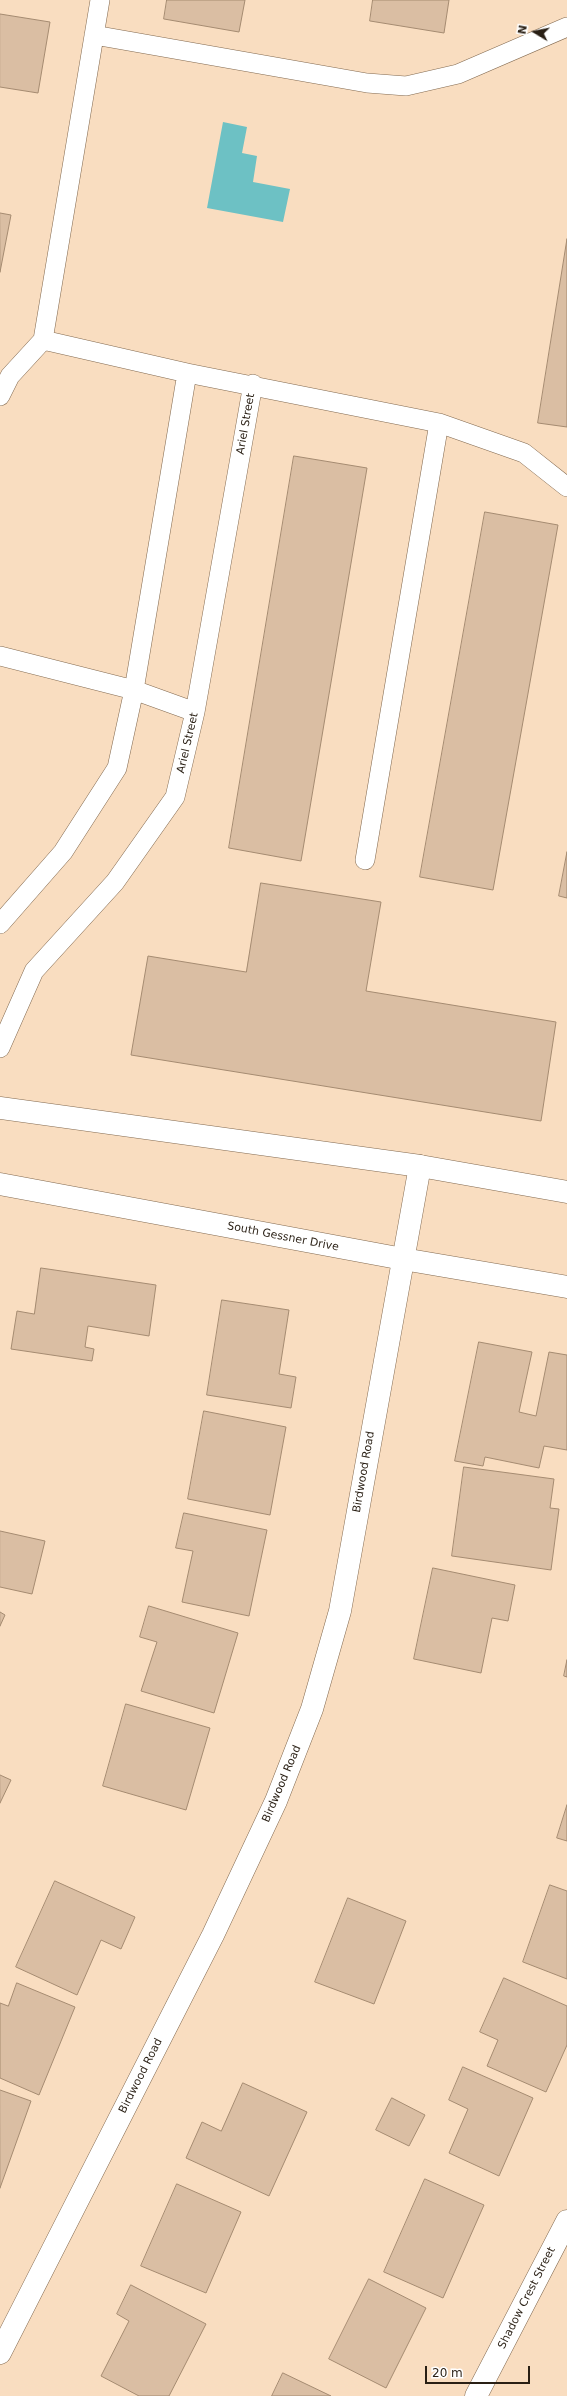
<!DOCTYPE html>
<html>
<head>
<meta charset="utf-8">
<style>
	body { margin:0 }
	#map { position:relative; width:567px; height:2396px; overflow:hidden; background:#f9ddc0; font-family:"DejaVu Sans",sans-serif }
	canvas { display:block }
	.north { position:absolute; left:515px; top:12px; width:40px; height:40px; -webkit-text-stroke:3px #fff; paint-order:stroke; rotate:280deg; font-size:11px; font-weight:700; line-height:16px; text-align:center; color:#291f14 }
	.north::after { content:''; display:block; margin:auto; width:14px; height:18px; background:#291f14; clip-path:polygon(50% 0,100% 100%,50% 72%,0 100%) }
	.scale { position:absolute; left:425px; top:2366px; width:105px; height:18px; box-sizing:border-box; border:2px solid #291f14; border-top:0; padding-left:5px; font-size:12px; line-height:14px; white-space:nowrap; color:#291f14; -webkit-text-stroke:3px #fff; paint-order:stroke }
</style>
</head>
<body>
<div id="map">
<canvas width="567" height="2396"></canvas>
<div class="north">N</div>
<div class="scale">20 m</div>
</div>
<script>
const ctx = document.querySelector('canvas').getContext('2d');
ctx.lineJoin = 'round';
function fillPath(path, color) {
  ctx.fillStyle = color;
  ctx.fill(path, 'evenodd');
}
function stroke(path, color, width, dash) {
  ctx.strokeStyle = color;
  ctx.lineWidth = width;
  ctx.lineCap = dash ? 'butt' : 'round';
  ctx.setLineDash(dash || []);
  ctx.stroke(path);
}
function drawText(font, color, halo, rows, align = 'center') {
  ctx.font = font + ' "DejaVu Sans",sans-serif';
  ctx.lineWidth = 4;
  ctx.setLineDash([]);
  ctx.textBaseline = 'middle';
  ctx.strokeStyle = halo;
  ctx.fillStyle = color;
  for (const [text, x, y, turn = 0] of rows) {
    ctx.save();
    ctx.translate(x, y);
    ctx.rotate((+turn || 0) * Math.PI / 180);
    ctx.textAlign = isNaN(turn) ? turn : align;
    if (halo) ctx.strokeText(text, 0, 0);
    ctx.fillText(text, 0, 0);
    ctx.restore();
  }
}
fillPath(new Path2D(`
	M223,122l24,5 -5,26 15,3 -4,26 37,7 -7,33 -76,-14z`), '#6dc1c4');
const building = new Path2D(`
	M167,0h78l-6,32 -75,-13z
	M373,0h76l-5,33 -74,-12z
	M0,14l50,8 -12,71 -38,-6z
	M0,213l11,2 -11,57z
	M567,239v188l-29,-4z
	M294,456l73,12 -66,393 -72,-13z
	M485,512l73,13 -65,365 -73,-13z
	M567,852v46l-8,-2z
	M261,883l120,19 -15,89 190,31 -15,99 -410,-66 17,-99 98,16z
	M41,1268l115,17 -7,51 -61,-10 -3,21 9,2 -2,12 -81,-12 6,-38 17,3z
	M222,1300l67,10 -10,64 17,3 -5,31 -84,-13z
	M479,1342l53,10 -13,60 17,4 13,-64 18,3v95l-23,-4 -5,22 -54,-11 -2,9 -28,-5z
	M204,1411l82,16 -16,88 -82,-16z
	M464,1467l90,12 -4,29 9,1 -8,61 -99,-14z
	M184,1513l83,17 -18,86 -67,-14 11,-51 -17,-3z
	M0,1531l45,10 -13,53 -32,-7z
	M433,1568l82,17 -7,36 -16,-3 -11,55 -67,-14z
	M149,1606l89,27 -24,80 -73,-22 16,-49 -17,-5z
	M0,1612l5,3 -5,11z
	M567,1660v17l-3,-1z
	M126,1704l84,24 -24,82 -83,-24z
	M0,1775l11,5 -11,23z
	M567,1805v36l-10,-3z
	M55,1881l80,36 -14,32 -20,-9 -24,55 -61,-28z
	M550,1885l17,6v88l-44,-17z
	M348,1898l58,23 -32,83 -59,-22z
	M504,1978l63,28v39l-21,47 -59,-26 11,-26 -18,-8z
	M17,1983l58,24 -36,88 -39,-17v-75l8,3z
	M463,2067l70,31 -34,78 -50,-23 19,-44 -19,-9z
	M243,2083l64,29 -38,84 -83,-38 16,-36 19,9z
	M0,2090l31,11 -31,87z
	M392,2098l33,17 -16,31 -33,-16z
	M425,2179l59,26 -41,93 -59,-26z
	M177,2184l64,28 -35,81 -65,-27z
	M369,2279l57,29 -40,80 -57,-29z
	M131,2285l75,39 -37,72h-30l-38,-20 28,-55 -12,-7z
	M283,2373l48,23h-59z`);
fillPath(building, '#dabea3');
stroke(building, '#a58b71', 1);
const service = new Path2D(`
	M94,35l273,48 39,3 52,-12 109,-47
	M43,340l144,33 252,50 85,30 43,34
	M0,396l10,-20 33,-36 57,-340
	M0,656l134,34 61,22
	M365,860l74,-437
	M0,924l63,-72 54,-84 17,-78 53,-317
	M0,1048l34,-77 81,-89 60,-85 20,-85 58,-328`);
const minor = new Path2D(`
	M0,2353l213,-418 63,-134 36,-92 28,-98 80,-445
	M476,2396l91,-175`);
const secondary = new Path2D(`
	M0,1108l420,58 147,26
	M0,1184l403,75 164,28`);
stroke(service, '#836a50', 20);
stroke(minor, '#836a50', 23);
stroke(secondary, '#836a50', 23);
stroke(service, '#fff', 19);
stroke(minor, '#fff', 22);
stroke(secondary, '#fff', 22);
drawText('11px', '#291f14', '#fff', [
	["Ariel Street",246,424,-80],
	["Ariel Street",188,743,-77],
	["South Gessner Drive",283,1237,11],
	["Birdwood Road",364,1472,-80],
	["Birdwood Road",282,1784,-67],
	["Birdwood Road",141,2076,-63],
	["Shadow Crest Street",527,2298,-63]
]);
</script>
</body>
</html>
